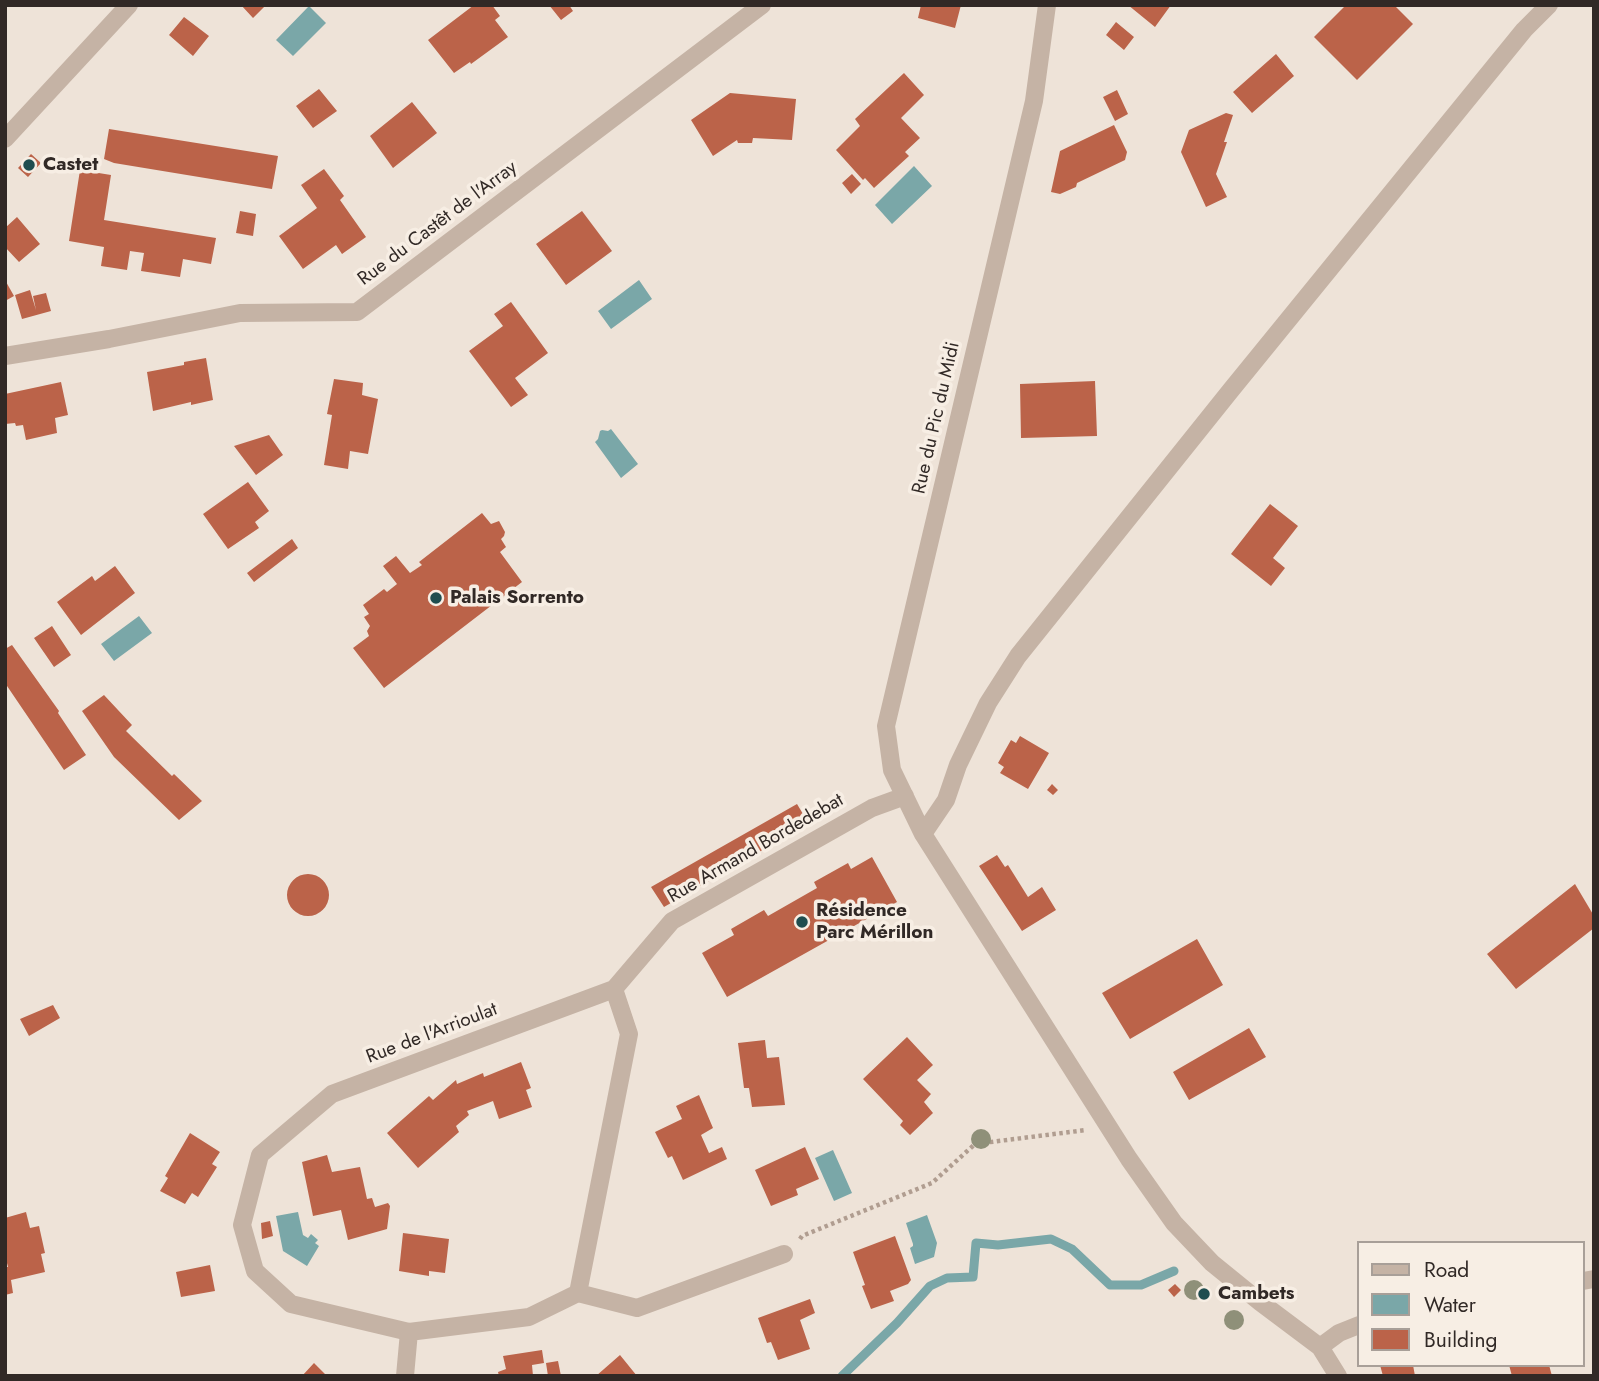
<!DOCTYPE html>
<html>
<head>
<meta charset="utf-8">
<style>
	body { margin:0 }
	#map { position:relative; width:1599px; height:1381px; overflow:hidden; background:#eee3d8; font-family:Jost,sans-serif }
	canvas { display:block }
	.frame { position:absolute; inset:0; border:7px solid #312926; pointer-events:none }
	.legend { position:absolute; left:1357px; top:1241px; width:228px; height:126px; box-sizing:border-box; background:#f7eee4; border:2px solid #a89f98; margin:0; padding:9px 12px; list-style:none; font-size:21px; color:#312926 }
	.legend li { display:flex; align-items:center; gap:14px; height:35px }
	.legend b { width:35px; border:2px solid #a89f98 }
</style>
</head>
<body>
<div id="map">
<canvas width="1599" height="1381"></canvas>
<div class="frame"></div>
<ul class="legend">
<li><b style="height:9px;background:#c5b3a5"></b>Road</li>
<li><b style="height:19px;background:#7aa7a8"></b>Water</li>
<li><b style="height:19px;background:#bb6349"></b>Building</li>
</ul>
</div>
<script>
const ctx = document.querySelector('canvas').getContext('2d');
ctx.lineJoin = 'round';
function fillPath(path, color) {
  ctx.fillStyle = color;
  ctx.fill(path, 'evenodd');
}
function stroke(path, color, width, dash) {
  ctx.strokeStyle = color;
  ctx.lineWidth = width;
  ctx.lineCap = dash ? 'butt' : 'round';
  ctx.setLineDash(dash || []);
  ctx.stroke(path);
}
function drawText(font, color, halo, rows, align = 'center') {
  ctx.font = font + ' Jost,sans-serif';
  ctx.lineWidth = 7;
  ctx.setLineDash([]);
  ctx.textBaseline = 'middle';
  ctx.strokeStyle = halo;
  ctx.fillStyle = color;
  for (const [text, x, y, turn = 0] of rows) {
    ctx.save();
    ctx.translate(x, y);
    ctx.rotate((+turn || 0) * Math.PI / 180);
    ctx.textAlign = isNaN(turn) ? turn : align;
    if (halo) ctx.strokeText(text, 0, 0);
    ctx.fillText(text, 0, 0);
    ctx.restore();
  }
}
fillPath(new Path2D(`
	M309,6l17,17 -33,33 -17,-16z
	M914,166l18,20 -40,38 -17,-19z
	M639,280l13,19 -41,30 -13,-18z
	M611,429l27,35 -17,14 -26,-36 3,-3 2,-8 2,-1 6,1z
	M139,616l13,17 -38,28 -13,-17z
	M833,1150l19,43 -18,8 -19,-43z
	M298,1212l5,23 5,3 3,-4 7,6 -3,3 4,3 -12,20 -24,-15 -7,-35z
	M927,1215l10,28 -3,14 -19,7 -5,-16 3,-2v-2l-7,-21z`), '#7aa7a8');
stroke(new Path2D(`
	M842,1376l55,-53 33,-37 17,-8 26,-1 3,-34 22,2 53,-6 21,10 38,36h31l33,-14`), '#7aa7a8', 9);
fillPath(new Path2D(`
	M241,5h25l-13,13z
	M474,5h18l8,11 -5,4 13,17 -37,27 -1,-2 -16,11 -26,-33z
	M549,5h20l4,6 -12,9z
	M921,5h40l-6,23 -37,-10z
	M1128,5h43l-16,22z
	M1346,5h48l19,19 -56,56 -43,-43z
	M184,17l25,19 -16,20 -24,-21z
	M1116,22l18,15 -10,13 -18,-15z
	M1276,54l18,22 -42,37 -19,-21z
	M904,73l20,22 -23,23 19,20 -15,14 4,4 -35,32 -9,-10 -2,2 -27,-30 24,-24 -5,-7z
	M319,89l18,22 -24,17 -17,-22z
	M1117,90l11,24 -13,7 -12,-24z
	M730,93l66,6 -4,41 -39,-2 -1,5h-14l-1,-3 -24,16 -22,-36z
	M412,102l25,31 -44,35 -23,-32z
	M1226,113l7,2 -9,27h3l-11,32 11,23 -21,10 -25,-55 8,-22z
	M1114,125l13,27 -2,8 -48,23 -1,4 -16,7 -9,-2 9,-41z
	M109,129l169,27 -6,33 -158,-26 -10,-4z
	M31,154l10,9 -13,14 -10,-9z
	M324,169l20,27 -4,4 26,37 -24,17 -6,-9 -33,24 -24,-33 38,-28 -16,-23z
	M80,170l31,5 -7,45 112,18 -5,26 -28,-5 -3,18 -39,-6 3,-18 -14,-2 -3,19 -26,-4 3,-19 -35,-6z
	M852,174l9,10 -10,10 -9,-11z
	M240,211l16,3 -3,22 -17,-3z
	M582,211l30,40 -46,34 -30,-41z
	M17,217l23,27 -21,18 -14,-15v-19z
	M5,280l9,16 -9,5z
	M30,290l6,20 -3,-14 13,-3 5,18 -29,8 -7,-24z
	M511,302l37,51 -33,25 13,17 -17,12 -42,-56 34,-25 -9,-12z
	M206,358l7,42 -22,5v-3l-38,9 -6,-39 37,-7v-3z
	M334,379l29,4 -1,12 16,4 -10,55 -18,-3 -2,18 -24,-4 8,-50 -5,-1z
	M1095,381l2,55 -76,2 -1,-54z
	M61,382l7,33 -13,3 2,15 -31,7 -3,-15 -7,1 -1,-3 -10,1v-30z
	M269,435l14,20 -27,20 -22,-29z
	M248,482l21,29 -14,11 4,6 -31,21 -25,-35z
	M1270,504l28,22 -25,32 12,10 -14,18 -40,-32z
	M482,513l9,11 8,-3 6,11 -1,4 -3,3 5,8 -6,5 22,30 -138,106 -31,-40 16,-12 -2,-5 3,-5 -6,-9 5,-3 -6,-9 21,-16 3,3 10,-8 -14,-18 13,-10 14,17 12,-8 -3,-3z
	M292,539l6,9 -44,34 -7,-9z
	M115,566l20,27 -54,42 -24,-33 35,-26 3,5z
	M52,626l19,29 -17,12 -20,-29z
	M12,645l47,66 -1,2 28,42 -22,15 -59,-87v-34z
	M104,695l28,30 -6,6 46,45 2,-2 28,27 -23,19 -65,-63 -32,-46z
	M1020,736l29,17 -21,36 -28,-16 4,-6 -6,-4 13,-23 5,3z
	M1052,784l6,6 -5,5 -6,-5z
	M797,804l9,15 -17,9 3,5 -128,74 -13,-20z
	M997,855l8,12 3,-2 20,32 14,-10 14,23 -34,21 -43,-65z
	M872,857l25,45 -170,95 -25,-44 32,-18 -3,-6 33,-19 4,6 49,-28 -3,-6 34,-19 3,6z
	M287 895a21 21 0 1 1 42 0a21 21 0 1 1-42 0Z
	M1575,884l19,32v12l-78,61 -29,-35z
	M1197,939l26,46 -93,54 -28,-46z
	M53,1005l7,13 -31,18 -9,-17z
	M1249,1028l17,29 -77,43 -16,-28z
	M907,1037l26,28 -16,15 14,14 -7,8 9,11 -23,22 -10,-10 3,-4 -40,-42z
	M765,1040l2,18 12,-1 6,48 -33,2 -3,-19h-5l-6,-45z
	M521,1062l10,26 -5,2 6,17 -33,12 -6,-18 -26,10 2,4 -13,11 3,6 -41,36 -31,-35 42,-37 4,4 23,-20 1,4 26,-11 1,4z
	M699,1095l14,33 -12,7 8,18 13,-6 5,12 -44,21 -11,-24 -4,2 -13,-26 27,-13 -6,-13z
	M190,1133l30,19 -8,12 5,3 -19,30 -6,-4 -7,11 -25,-13 8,-13 -3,-2z
	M805,1147l14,32 -23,10 2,6 -27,11 -16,-36z
	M327,1155l5,17 28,-5 7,32 5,-1 3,9 13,-4 2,3 -3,23 -39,11 -7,-30 -28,6 -11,-54z
	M26,1212l4,16 9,-2 6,27 -4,1 4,18 -34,8 2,13 -8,2v-28h3l-3,-12v-21h2l-2,-16z
	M270,1221l3,15 -11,3 -1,-16z
	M403,1233l46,6 -4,34 -16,-2v5l-30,-5z
	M895,1236l16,44 -3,4 -18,7 4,10 -23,8 -9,-23 3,-1 -12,-33z
	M210,1265l5,26 -34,6 -5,-25z
	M1175,1284l6,6 -7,7 -6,-7z
	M810,1299l5,14 -15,7 10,29 -32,11 -7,-18 -4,1 -9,-25z
	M542,1350l2,13 -12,2 1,11h-34l-1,-4 8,-3 -3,-13z
	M620,1355l17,21h-41z
	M558,1361l3,15h-13l-2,-13z
	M314,1363l13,13h-25z
	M1380,1365h33l2,11h-32z
	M1509,1365h40l3,11h-40z`), '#bb6349');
stroke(new Path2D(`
	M800,1239l2,-3 130,-53 43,-39 111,-14`), '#b09d90', 4.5, [3.5, 3.5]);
stroke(new Path2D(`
	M1047,5l-13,96 -148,625 6,44 31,64 206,325 45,64 38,40 48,39 60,45 18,29
	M5,139l124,-134
	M5,356l104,-17 131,-26 117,-1 405,-307
	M923,834l23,-34 12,-35 30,-62 30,-47 213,-266 293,-360 25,-25
	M614,989l15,45 -51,259 -49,24 -120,15 -118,-28 -36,-33 -13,-46 18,-70 72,-61 282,-105 58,-68 200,-113 33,-12
	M1583,1281l11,-2
	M578,1293l59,15 147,-54
	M1320,1347l19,-14 20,-8
	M405,1376l4,-44`), '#c5b3a5', 18);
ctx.fillStyle = '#8f9079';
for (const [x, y] of [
	[981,1139],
	[1194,1290],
	[1234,1320]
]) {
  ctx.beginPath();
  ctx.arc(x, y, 10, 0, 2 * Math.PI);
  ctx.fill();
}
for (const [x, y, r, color] of [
	[29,165,7,"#1f4d4f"],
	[436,598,7,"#1f4d4f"],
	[802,922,7,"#1f4d4f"],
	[1204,1294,7,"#1f4d4f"]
]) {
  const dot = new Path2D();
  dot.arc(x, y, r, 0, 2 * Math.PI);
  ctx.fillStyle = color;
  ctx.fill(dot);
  stroke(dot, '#f7eee4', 2.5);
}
drawText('bold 19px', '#312926', '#f7eee4', [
	["Castet",43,165],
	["Palais Sorrento",450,598],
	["Résidence",816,911],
	["Parc Mérillon",816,933],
	["Cambets",1218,1294]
], 'left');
drawText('19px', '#312926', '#f7eee4', [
	["Rue du Castêt de l'Array",438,224,-37],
	["Rue du Pic du Midi",937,418,-77],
	["Rue Armand Bordedebat",756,849,-30],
	["Rue de l'Arrioulat",432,1034,-21]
]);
</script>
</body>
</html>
